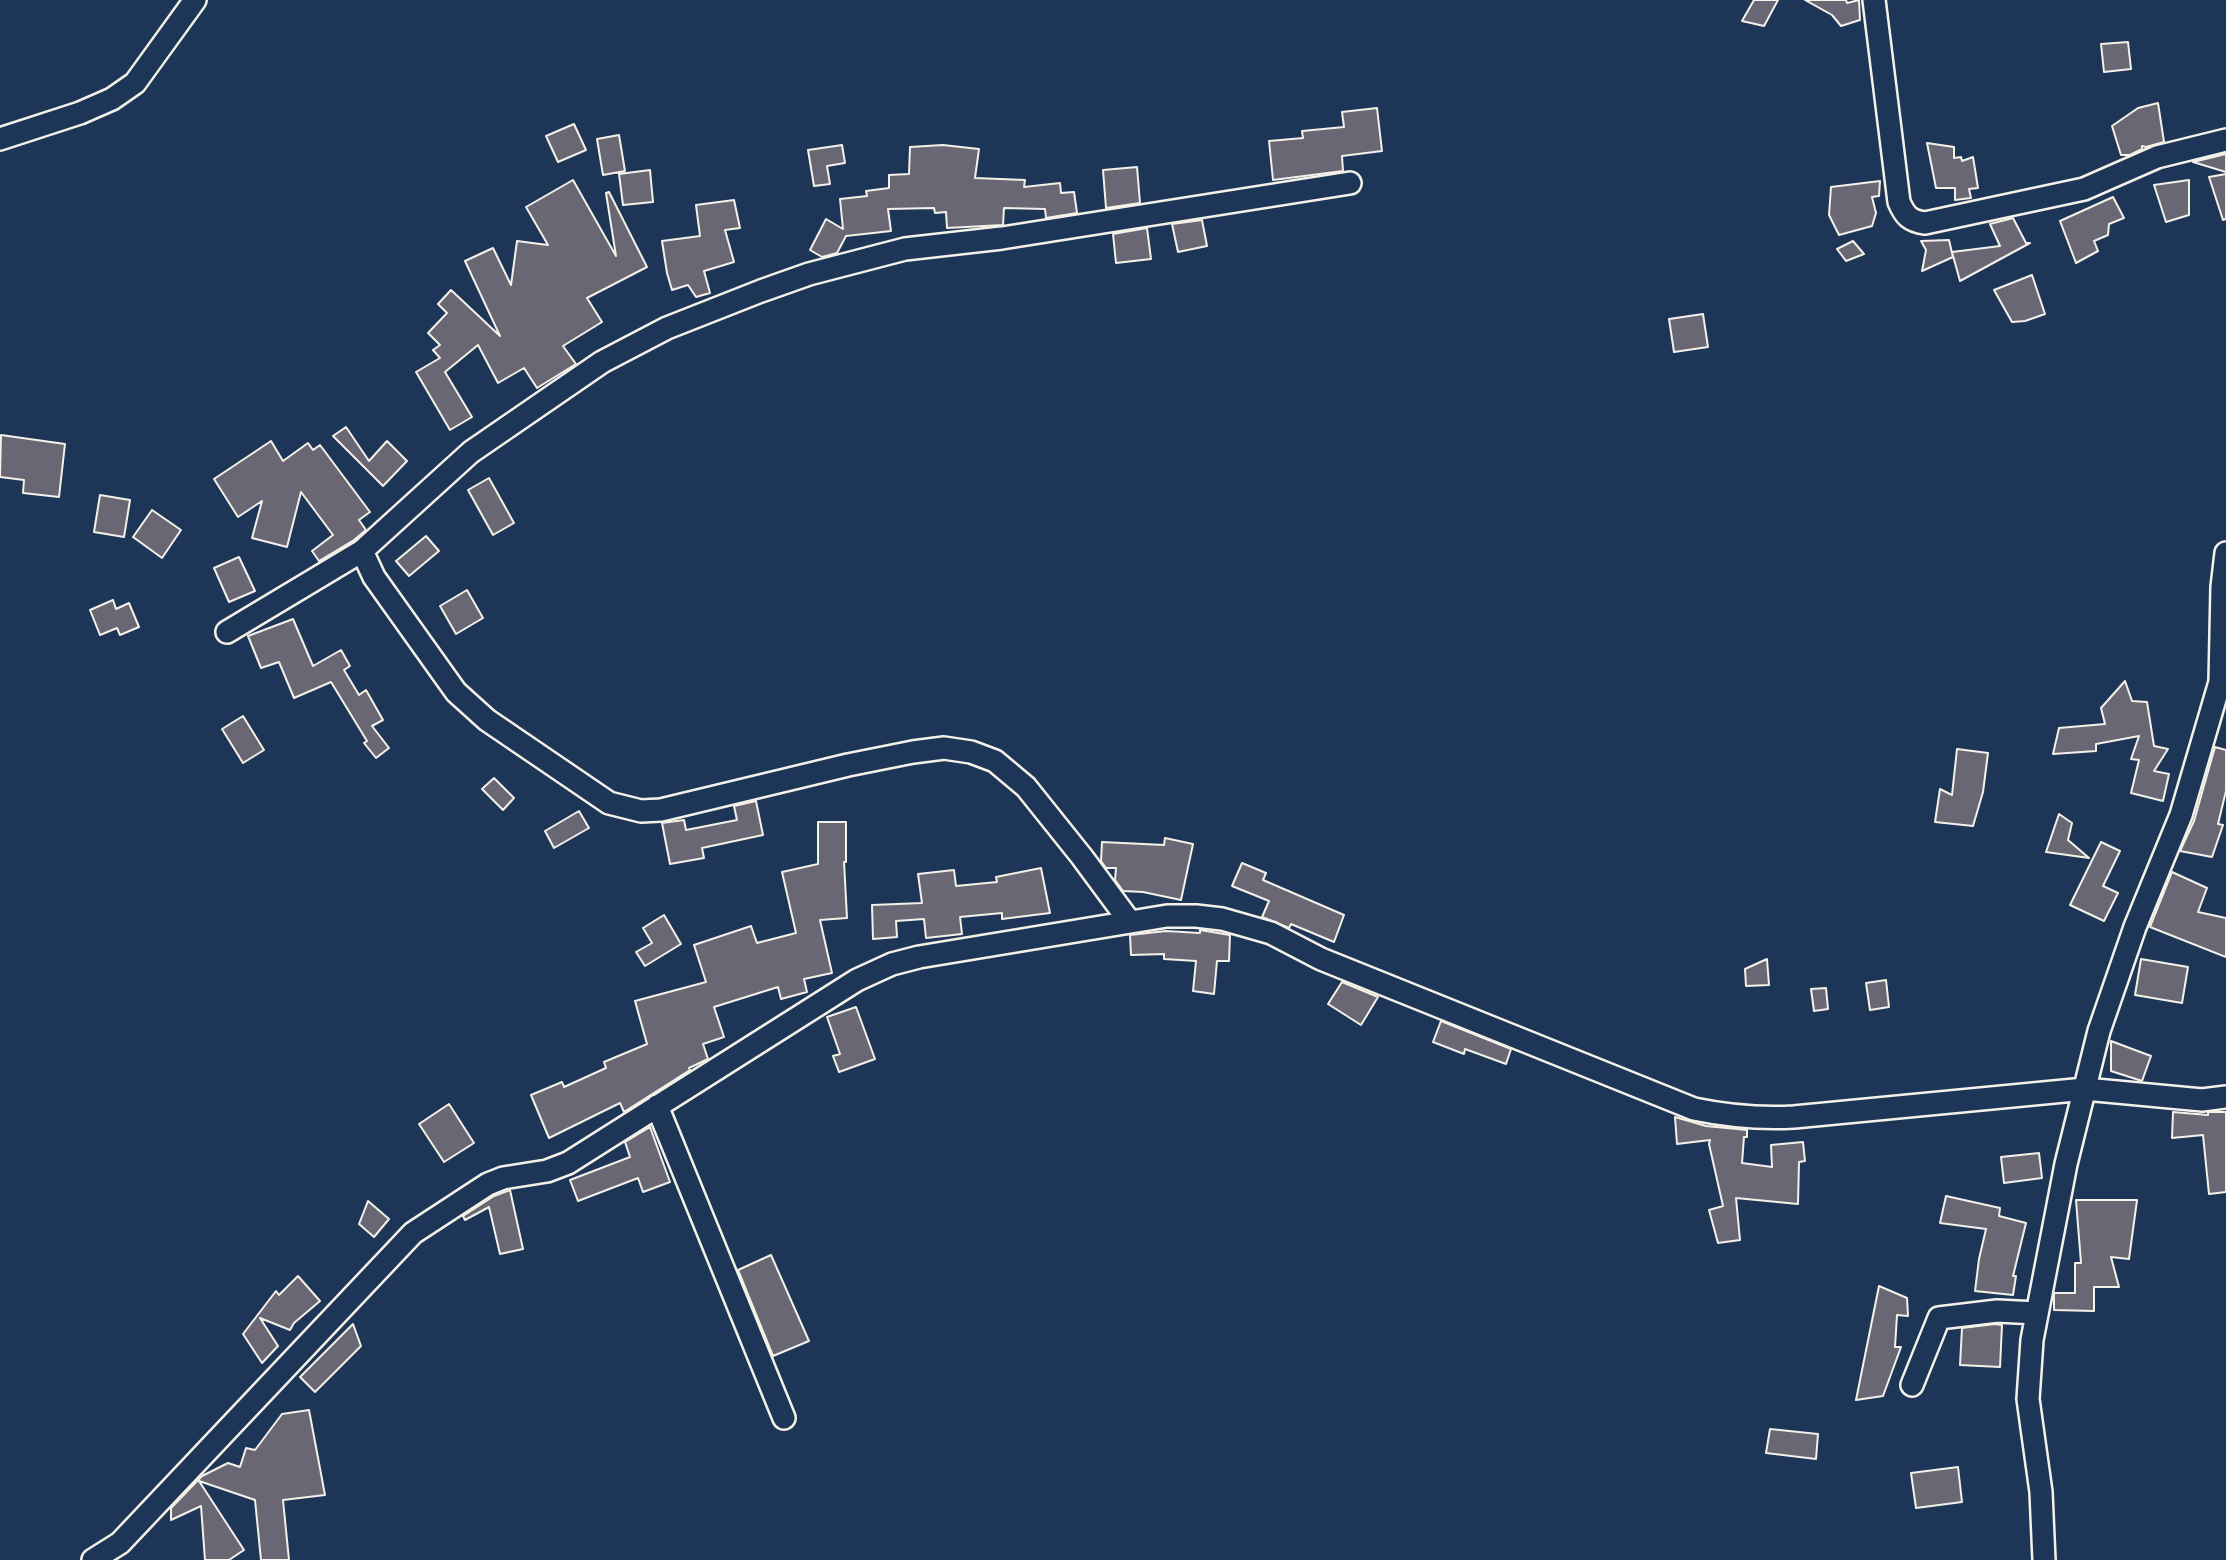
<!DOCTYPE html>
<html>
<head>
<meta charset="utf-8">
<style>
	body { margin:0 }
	canvas { display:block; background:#1d3557 }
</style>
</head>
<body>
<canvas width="2226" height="1560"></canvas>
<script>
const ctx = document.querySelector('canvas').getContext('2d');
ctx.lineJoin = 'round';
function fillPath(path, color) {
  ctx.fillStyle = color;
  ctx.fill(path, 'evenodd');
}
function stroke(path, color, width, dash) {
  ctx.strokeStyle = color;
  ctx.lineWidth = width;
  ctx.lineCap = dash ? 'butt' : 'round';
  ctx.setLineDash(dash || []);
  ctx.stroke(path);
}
const building = new Path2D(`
	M1754,0h24l-14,26 -22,-5z
	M1805,0h41l1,3 12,-3 1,20 -19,6 -9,-11z
	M2128,42l3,27 -27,3 -3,-28z
	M2158,103l6,39 -18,5 -4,-1v3l-12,6h-9l-9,-29 26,-18z
	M1377,108l5,43 -40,5 1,15 -70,9 -4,-39 34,-3 -1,-7 42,-4 -2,-15z
	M574,124l12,26 -28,12 -12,-26z
	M619,135l6,36 -22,4 -6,-36z
	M1927,143l27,4v11l7,-1 1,4 11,-4 5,31 -9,1 2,9 -16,2v-12h-19z
	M842,145l3,18 -18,3 3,18 -16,2 -6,-36z
	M943,145l36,4 -4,29 50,2 -1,7 36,-4 1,10 13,-1 3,21 -31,5 -1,-9 -41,-1 -1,17 -56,3 -1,-16 -11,1 -1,-5 -46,1 3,22 -45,5 -9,17 -15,4 -12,-7 16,-31 17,10 -3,-30 27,-3 -1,-5 23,-3v-13l20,-1 1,-27z
	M2226,154v18l-33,-10z
	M1137,167l3,36 -34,5 -3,-38z
	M650,170l3,32 -30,3 -4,-31z
	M2226,174v45l-3,1 -14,-43z
	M573,180l43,76 -10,-63 3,-1 38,75 -60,31 15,24 -39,24 13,18 -39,24 -13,-20 -26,15 -20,-38 -33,27 27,45 -22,13 -34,-58 24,-14 -7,-8 7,-5 -12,-12 19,-20 -9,-9 13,-14 49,46 -35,-75 28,-13 18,37 6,-44 31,4 -22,-38z
	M2189,180v35l-23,7 -12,-37z
	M1880,181l-1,15 -7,1 4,16 -4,13 -33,9 -10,-20 2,-28z
	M2113,197l11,21 -15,6 -1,11 -14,6 4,10 -22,12 -16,-42z
	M734,200l6,28 -15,2 9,32 -30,9 6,22 -14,4 -8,-12 -16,5 -5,-17 -5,-32 38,-5 -4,-31z
	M2013,218l13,25h4l-70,38 -8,-29 48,-6 -10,-22z
	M1202,220l5,26 -29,6 -6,-28z
	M1147,228l4,31 -35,4 -3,-29z
	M1949,240l4,17 -31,14 4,-21 -5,-9z
	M1853,241l11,13 -18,7 -9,-12z
	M2032,275l13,39 -20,7 -13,1 -18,-32z
	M1703,314l5,33 -34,5 -5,-33z
	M346,427l23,34 18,-20 20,20 -24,25 -50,-50z
	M1,435l64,9 -6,53 -36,-4 1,-13 -24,-3z
	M271,441l12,20 25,-18 5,7 7,-5 50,67 -11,8 7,10 -12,10 -35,21 -7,-10 21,-16 -32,-43 -14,55 -35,-9 10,-37 -24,16 -24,-38z
	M489,478l25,45 -21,12 -25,-45z
	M100,495l30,5 -6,37 -30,-5z
	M152,510l29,20 -19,28 -29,-21z
	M426,536l13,15 -30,25 -13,-15z
	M239,557l16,34 -26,11 -15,-34z
	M467,590l16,28 -27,16 -16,-28z
	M113,600l3,9 13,-6 10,24 -19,8 -3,-7 -17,7 -10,-25z
	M293,619l20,47 28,-16 9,16 -6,4 15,25 7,-5 17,30 -11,6 17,22 -13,10 -12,-15 3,-2 -36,-59 -37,16 -15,-36 -18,6 -13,-32z
	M2125,681l7,20 15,1 7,44 14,3 -14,22 15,3 -6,27 -32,-8 8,-33 -8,-1 8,-23 -43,8v7l-43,3 6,-26 46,-4 -4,-16z
	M243,716l21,34 -21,13 -21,-34z
	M2215,747l11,3v41l-8,33 5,1 -11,32 -32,-6 14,-30z
	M1957,749l31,4 -5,39 -10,34 -38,-4 5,-33 12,6z
	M494,778l20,20 -11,12 -21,-21z
	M756,801l7,34 -61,13 2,10 -34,6 -8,-41 22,-3 2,10 51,-10 -3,-14z
	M579,811l10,17 -35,20 -9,-17z
	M2059,814l13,9 -4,17 21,18 -43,-6z
	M818,822h28v40h-2l3,56 -27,2 12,53 -28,6 3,13 -26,7 -3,-12 -64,20 10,30 -21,7 5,15 -19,9 1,2 -66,42 -4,-9 -71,35 -18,-43 31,-13 2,5 42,-19 -2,-6 43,-18 -12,-43 71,-19 -12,-37 57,-19 6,17 39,-10 -14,-61 36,-8z
	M1165,838l28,6 -12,56 -38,-8 -20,-1 -8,-11 1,-12h-10l-5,-7 1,-19 62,3z
	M2101,842l19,9 -17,35 15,7 -14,28 -34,-16z
	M1242,863l24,10 -3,7 81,35 -10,27 -43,-18 -2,4 -27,-11 7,-16 -37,-15z
	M1041,868l9,45 -48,6v-6l-42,4 2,17 -36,4 -2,-19 -28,2 1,16 -24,2 -1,-34 50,-2 -4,-29 36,-4 2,16 41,-4 -1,-5z
	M2172,872l35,16 -9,24 28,6v39l-76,-30z
	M664,915l17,29 -36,22 -9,-14 16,-9 -9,-15z
	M1200,930l30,5 -1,26h-12l-3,33 -21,-3 3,-30 -32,-2v-5l-33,1 -1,-20 36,-4 34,2z
	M1767,959l2,26 -23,1 -1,-17z
	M2141,959l47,8 -6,36 -47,-8z
	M1886,980l3,27 -19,3 -4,-27z
	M1342,982l36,15 -17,28 -33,-21z
	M1826,988l2,21 -14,2 -3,-22z
	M856,1007l19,52 -36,13 -6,-16 7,-2 -13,-37z
	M1441,1021l70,28 -5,15 -41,-15 -1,5 -31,-12z
	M2111,1041l40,15 -9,25 -31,-10z
	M449,1104l25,39 -30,19 -25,-38z
	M2173,1112l35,3v-3h18v80l-17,2 -6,-59 -31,3z
	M1675,1117l31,9 41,4v7h-3l-2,26 30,4 -1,-22 32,-3 2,19 -6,1 -1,42 -62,-6 4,42 -22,3 -9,-33 14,-4 -14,-62 1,-4 -33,4z
	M650,1127l20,55 -27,10 -5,-14 -60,23 -8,-21 60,-23 -5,-15z
	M2039,1153l3,25 -38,5 -3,-26z
	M510,1190l13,59 -23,5 -11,-47 -24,13 -2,-4 31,-20z
	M1946,1196l54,12 -1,8 27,7 -13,53h3l-3,19 -38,-4 4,-32 7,-30 -46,-6z
	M2076,1200h61l-8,59 -18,-2 8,30h-25v24l-40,-1v-17h21v-30h6z
	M368,1201l21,18 -15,18 -15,-13z
	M771,1255l38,86 -36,15 -35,-86z
	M298,1276l22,25 -26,22 -4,7 -30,-12 18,28 -16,17 -19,-29 33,-43 3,4z
	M1879,1286l28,12 1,18 -11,-1 -2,32h6l-18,49 -27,4z
	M353,1324l8,22 -46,46 -15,-15z
	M1995,1324l7,1 -2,42 -40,-2 2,-37z
	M309,1410l16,85 -42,5 6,60h-28l-6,-60 -56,-19 45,69 -15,10h-24l-4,-54 -30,14v-12l31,-32 26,-13 12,4 6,-19 9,2 27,-36z
	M1770,1429l48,5 -2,25 -50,-6z
	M1958,1467l4,35 -46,6 -5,-35z`);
fillPath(building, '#696773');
stroke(building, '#f4f1e8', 2);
const street = new Path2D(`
	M1874,0l25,202c6,14 11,19 26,21l159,-34 73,-32 69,-17
	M0,139l80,-26 32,-14 23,-16 60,-83
	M227,632l135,-81
	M1130,922l-48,-65 -56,-70 -31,-26 -24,-9 -27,-4 -31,4 -65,13 -187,45 -20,1 -32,-8 -122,-83 -31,-28 -82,-115 -12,-26 109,-99 131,-90 65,-34 94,-37 48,-17 96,-25 97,-11 348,-55
	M657,1106l127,312
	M1912,1385l27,-67 58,-7 40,2
	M93,1560l27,-17 293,-310 75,-49 15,-6 44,-7 21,-8 289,-183 35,-16 27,-7 248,-41h29l26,3 49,14 50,26 373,150c34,7 65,10 100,8l291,-28 117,11 24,-3
	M2044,1560l-3,-68 -13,-93 4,-59 34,-176 33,-133 36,-104 46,-112 39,-133 2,-95 4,-34`);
stroke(street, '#f4f1e8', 26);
stroke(street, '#1d3557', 21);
</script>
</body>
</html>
